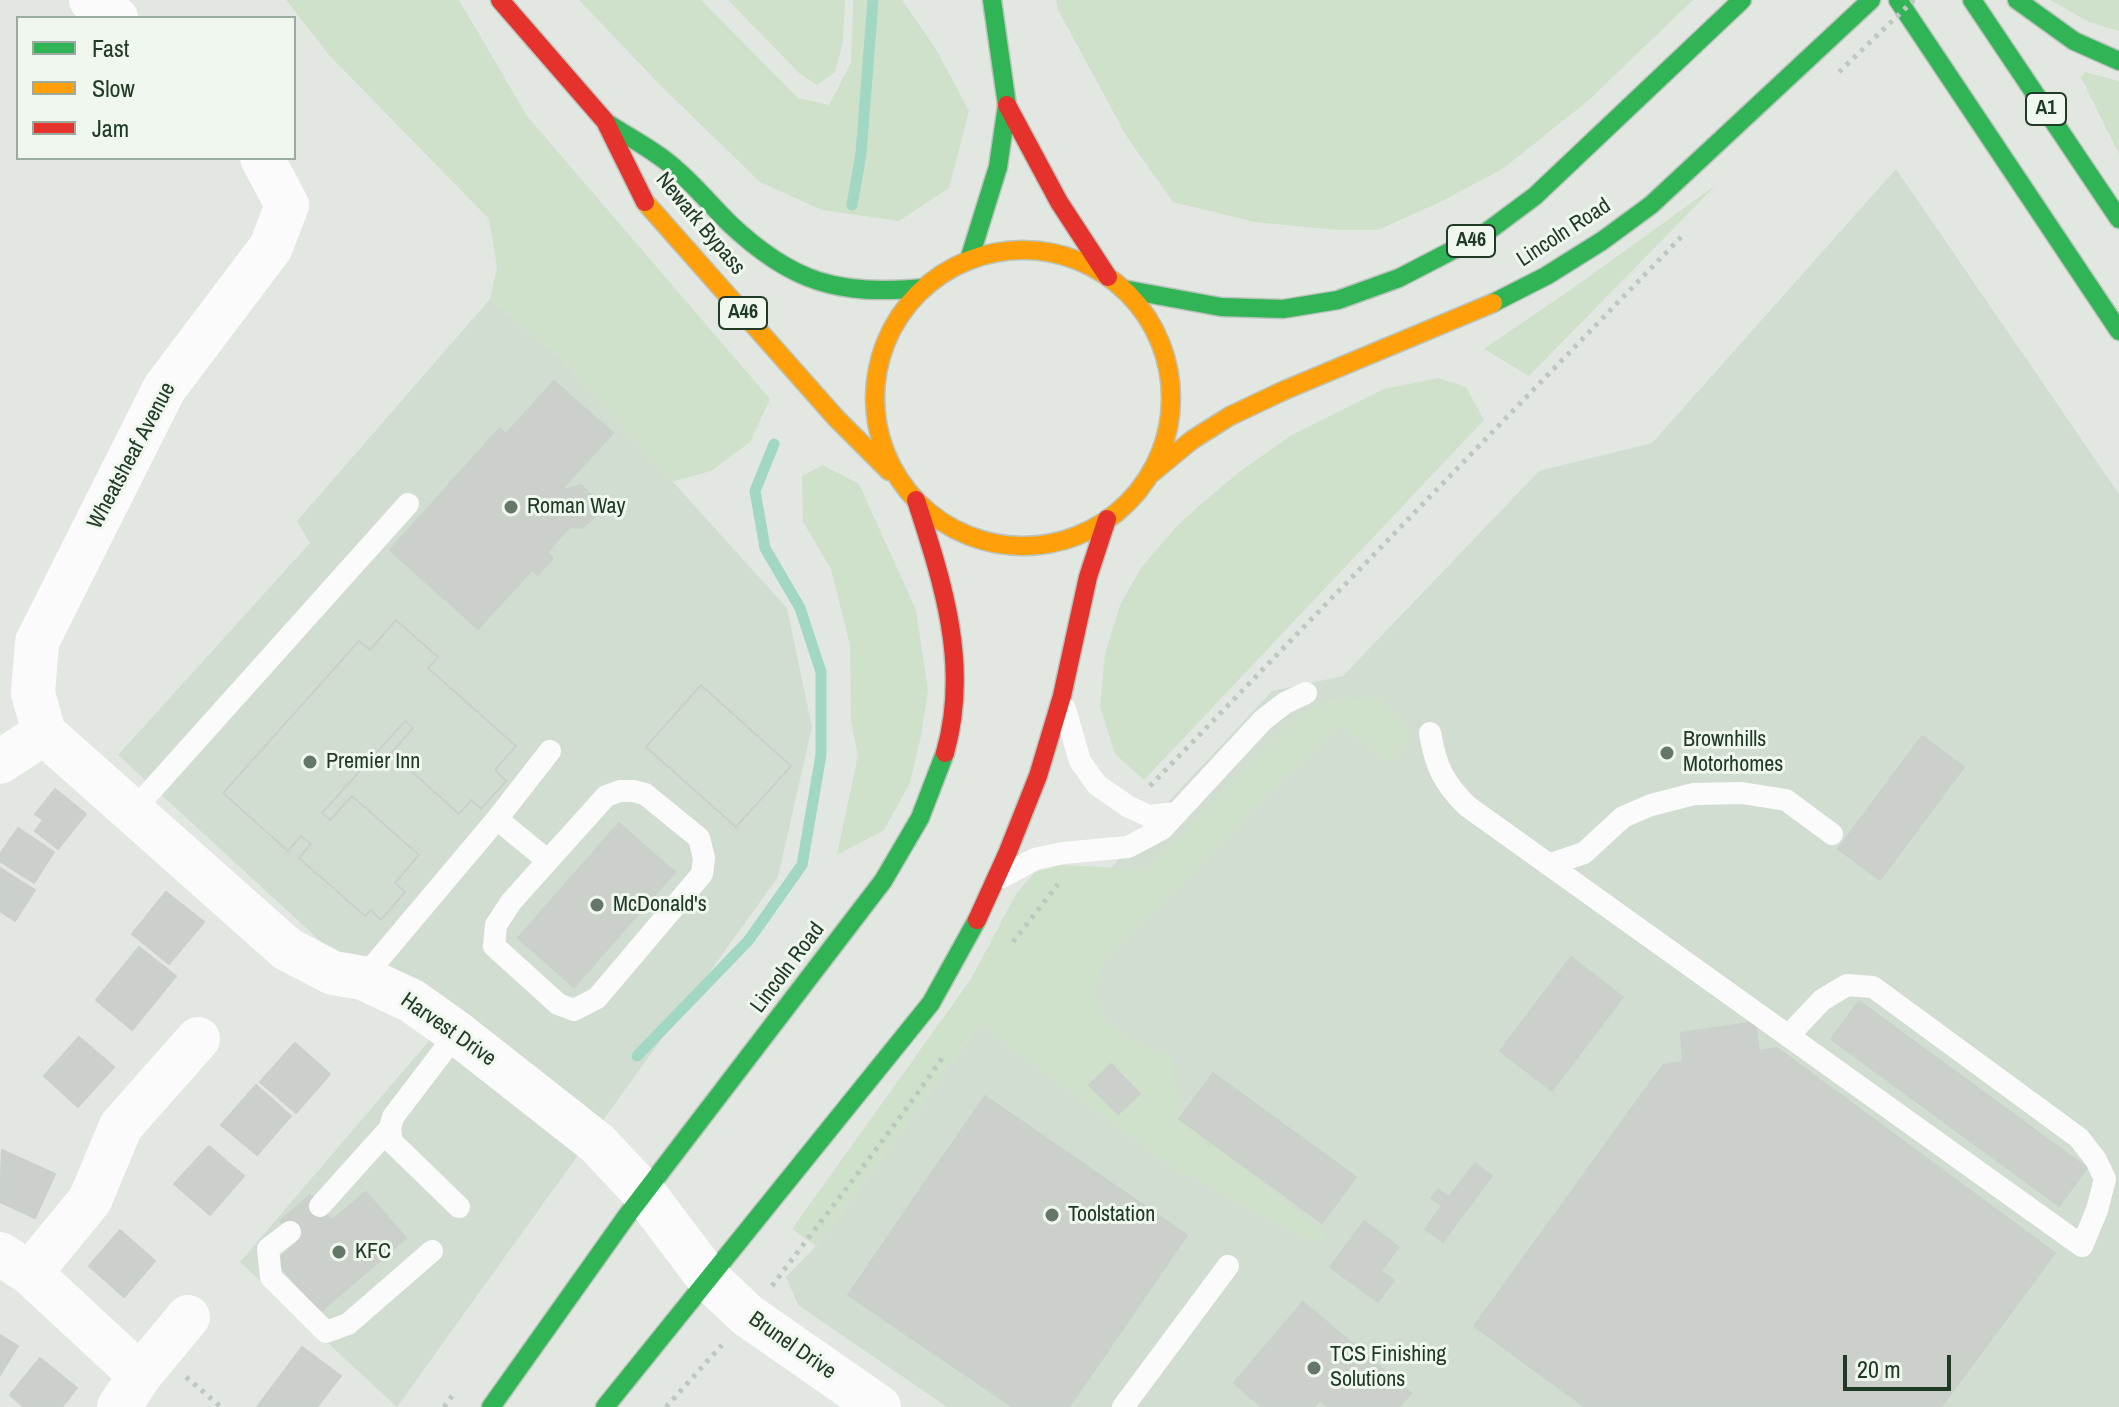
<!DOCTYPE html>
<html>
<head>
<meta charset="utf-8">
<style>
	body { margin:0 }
	#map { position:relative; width:2119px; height:1407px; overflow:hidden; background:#e2e7e2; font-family:"Archivo Narrow",sans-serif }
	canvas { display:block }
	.legend { position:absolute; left:16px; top:16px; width:280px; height:144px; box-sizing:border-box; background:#eff7ef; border:2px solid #9cab9f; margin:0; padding:10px 14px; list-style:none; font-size:24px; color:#203a26 }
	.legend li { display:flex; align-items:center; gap:16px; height:40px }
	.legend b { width:40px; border:2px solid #9cab9f }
	.scale { position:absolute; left:1843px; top:1355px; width:108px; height:36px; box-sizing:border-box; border:4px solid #203a26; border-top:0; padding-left:10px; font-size:24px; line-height:28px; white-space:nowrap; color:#203a26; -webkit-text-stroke:6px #eff7ef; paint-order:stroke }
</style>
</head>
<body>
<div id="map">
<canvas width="2119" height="1407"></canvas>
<ul class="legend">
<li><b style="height:10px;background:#30b455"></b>Fast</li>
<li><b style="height:10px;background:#ff9f0a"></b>Slow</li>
<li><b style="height:10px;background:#e5322d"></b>Jam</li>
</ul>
<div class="scale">20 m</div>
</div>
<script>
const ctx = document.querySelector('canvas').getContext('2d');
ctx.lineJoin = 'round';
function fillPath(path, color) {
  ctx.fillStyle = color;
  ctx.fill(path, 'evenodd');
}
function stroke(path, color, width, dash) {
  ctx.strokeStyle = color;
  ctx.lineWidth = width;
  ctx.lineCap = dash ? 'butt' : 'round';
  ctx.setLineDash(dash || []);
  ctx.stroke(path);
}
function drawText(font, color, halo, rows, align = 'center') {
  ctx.font = font + ' "Archivo Narrow",sans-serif';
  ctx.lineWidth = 6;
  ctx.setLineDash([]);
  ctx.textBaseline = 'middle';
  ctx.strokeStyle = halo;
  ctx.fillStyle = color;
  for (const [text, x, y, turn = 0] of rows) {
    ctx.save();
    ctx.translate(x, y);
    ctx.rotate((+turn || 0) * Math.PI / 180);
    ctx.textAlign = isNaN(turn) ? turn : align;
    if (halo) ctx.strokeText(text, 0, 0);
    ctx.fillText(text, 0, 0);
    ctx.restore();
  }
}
fillPath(new Path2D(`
	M1896,169l223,325v913h-1172l-149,-102 -12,-28 30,-31 164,-222 176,-209 116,-124 71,-15 196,-205 113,-28z
	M490,299l72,60 225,249 25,119 -34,150 -381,530 -157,-145 189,-221 -311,-286 192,-212 -13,-22z`), '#d2ddd2');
fillPath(new Path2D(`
	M286,0h173l68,116 243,283 -20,43 -39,29 -39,11 -110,-123 -72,-60 7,-32 -8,-48 -160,-164z
	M579,0h122l97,98 31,7 22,-42 2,-63h49l34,49 33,62 -20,77 -50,33 -77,-11 -62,-28 -98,-95z
	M728,0h117l-2,42 -8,30 -18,13 -17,-11z
	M1056,0h637l-103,99 -86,69 -62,33 -64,29h-41l-82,-8 -82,-20 -46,-65 -69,-127z
	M2050,0h69v31l-30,-9z
	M2085,72l34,9v73l-38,-77z
	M1716,185l-187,191 -45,-27 89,-61z
	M1438,378l28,9 18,33 -340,360 -29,-26 -15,-48 5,-52 15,-49 21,-37 34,-40 25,-23 38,-32 52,-37 94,-47z
	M823,465l36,19 57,126 12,80 -7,46 -11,47 -26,47 -47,25 21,-100 -7,-33 -1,-77 -19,-76 -28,-47 -1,-46z
	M1370,697l15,6 26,33 -21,25 -51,-35c-25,24 -51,47 -75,71 -24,24 -46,52 -70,76 -23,25 -85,73 -95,102 -16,45 35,73 71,80l8,46 -3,12 152,122 -9,9 -144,-76 -194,-144 -164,222 -24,-17 179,-250 45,-85 19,-22 26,-7 86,4 144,-148 34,-19z`), '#cfe1ca');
stroke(new Path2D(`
	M852,205l9,-51 12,-154
	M637,1056l111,-115 54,-76 19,-110v-83l-21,-64 -35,-60 -10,-57 19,-47`), '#a1d7c3', 11);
const building = new Path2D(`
	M554,381l59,52 -53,58 21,-6 12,12 2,20 -13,11 -12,-1 -23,25 6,6 -15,17 -6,-5 -54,59 -88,-79 110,-122 6,6z
	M396,620l42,37 -10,11 88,78 -21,24 11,11 -25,28 -10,-9 -12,14 -68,-61 22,-25 -8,-7 -83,92 8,7 22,-24 67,59 -24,28 10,9 -24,28 -10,-10 -6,6 -66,-58 12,-14 -10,-8 -13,15 -65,-58 136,-152 11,9z
	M396,620l42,37 -10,11 88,78 -21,24 11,11 -25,28 -10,-9 -12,14 -68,-61 22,-25 -8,-7 -83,92 8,7 22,-24 67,59 -24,28 10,9 -24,28 -10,-10 -6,6 -66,-58 12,-14 -10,-8 -13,15 -65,-58 136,-152 11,9z
	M701,685l90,81 -55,61 -90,-80z
	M701,685l90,81 -55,61 -90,-80z
	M1922,736l42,31 -84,113 -42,-31z
	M55,789l31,25 -28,35 -23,-18 8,-11 -8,-6z
	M619,823l56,49 -101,115 -56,-49z
	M18,828l36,24 -20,31 -34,-22v-7z
	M0,868l35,22 -20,31 -15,-10z
	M166,892l38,30 -35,42 -37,-30z
	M139,947l37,29 -44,54 -36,-30z
	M1571,957l52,40 -71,94 -52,-40z
	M1859,1001l228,167 -28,38 -228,-167z
	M1755,1022l4,29 18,-3 278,205 -114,154h-356l-111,-81 189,-261 20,-3 -2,-29z
	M79,1037l35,30 -36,40 -34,-31z
	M295,1043l35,31 -34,39 -36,-31z
	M1111,1064l29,30 -22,20 -29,-29z
	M1213,1073l143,104 -34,46 -143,-104z
	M256,1085l35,31 -34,39 -36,-30z
	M985,1096l202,139 -67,98 -203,-139z
	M209,1146l35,30 -34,39 -36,-31z
	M2,1150l53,24 -20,44 -35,-16z
	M1475,1163l17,13 -49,66 -18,-13 17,-23 -11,-8 7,-9 11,8z
	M366,1192l40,46 -86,74 -44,-51 22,-19 -18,-21 30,-26 22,25z
	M917,1194l203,139 -51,74h-56l-165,-112z
	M1364,1221l35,26 -18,24 13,9 -16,22 -48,-35z
	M120,1230l35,31 -31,36 -35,-31z
	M1303,1302l108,91 -12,14h-71l-8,-7 -6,7h-52l-28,-24z
	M0,1335l18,11 -18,29z
	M302,1347l39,29 -24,31h-60z
	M40,1358l37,30 -15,19h-38l-14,-12z`);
fillPath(building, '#cbd0cb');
stroke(building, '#cad0cb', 2);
const fast = new Path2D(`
	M1898,0l221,331
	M1972,0l147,219
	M2017,0l57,41 45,20
	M607,123c23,15 51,29 71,48 18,16 34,35 51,52 63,60 110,73 195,65
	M969,260l29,-93 9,-62 -15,-105
	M1123,289l98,18 62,2 55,-9 61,-22 85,-44 51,-38 207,-196
	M1493,303l53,-27 56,-35 49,-36 220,-205
	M491,1407l135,-190 257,-336 37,-63 25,-65
	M605,1407l326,-404 46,-83`);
const slow = new Path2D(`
	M645,202l191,216 53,53
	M875 398a148 148 0 1 1 296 0a148 148 0 1 1-296 0Z
	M1152,473l40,-33 38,-24 55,-26 208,-87`);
const jam = new Path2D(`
	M500,0l105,121 40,81
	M1007,105l52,97 49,75
	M916,500c27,83 54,166 29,253
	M977,920l30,-66 31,-78 24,-80 26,-119 19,-58`);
stroke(fast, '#bbc4bc', 21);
stroke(slow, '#bbc4bc', 21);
stroke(jam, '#bbc4bc', 21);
stroke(new Path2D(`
	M1150,786l535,-553
	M1013,942l45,-58
	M772,1286c57,-76 117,-151 171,-229
	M186,1377l35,30
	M444,1407l8,-11
	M666,1407l56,-62`), '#bfc8c0', 5, [4, 6]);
stroke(new Path2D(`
	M1065,709l15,52 17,24 32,22 20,9 27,-3
	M1430,733c6,34 13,49 37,73l615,440 15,-36 8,-31 -9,-19 -17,-22 -206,-151 -26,-2 -25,15 -33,35
	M620,791h13l12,3 54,44 5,20 -2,16 -105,124 -23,12 -16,-6 -64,-58 2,-21 15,-23 95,-106z
	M131,813l277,-309
	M497,819l50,41
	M1551,864l33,-11 39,-36 28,-12 43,-11 48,-1 44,7 46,34
	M1002,877l33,-18 28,-6 65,-6 34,-18 101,-109 22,-17 21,-10
	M363,978l134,-159 53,-68
	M457,1033l-64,84 -3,11 2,14 67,65
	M320,1206l70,-78
	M290,1232l-22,17 3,28 55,55 22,-8 84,-73
	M1123,1407l105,-141`), '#fbfbfb', 22);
stroke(new Path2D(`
	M91,0l25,18
	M44,733l243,216 46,24 30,5 49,23 45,32 140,110 47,50 65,86 38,36 132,92
	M44,733l-11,-40 4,-51 127,-253 107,-142 16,-42 -25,-47
	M0,762l44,-29
	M0,1254l30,19 110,102
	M30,1273l60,-73 31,-74 77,-87
	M119,1407l21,-32 48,-58`), '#fbfbfb', 44);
stroke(fast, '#30b455', 18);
stroke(slow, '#ff9f0a', 18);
stroke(jam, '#e5322d', 18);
stroke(new Path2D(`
	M1839,72l75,-72`), '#bfc8c0', 5, [4, 6]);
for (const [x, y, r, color] of [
	[511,507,8,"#647768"],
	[1667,753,8,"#647768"],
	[310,762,8,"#647768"],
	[597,905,8,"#647768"],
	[1052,1215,8,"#647768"],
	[339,1252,8,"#647768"],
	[1314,1368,8,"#647768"]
]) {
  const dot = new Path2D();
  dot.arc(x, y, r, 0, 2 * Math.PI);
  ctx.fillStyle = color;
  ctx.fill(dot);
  stroke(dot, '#eff7ef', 3);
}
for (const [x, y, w] of [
	[2046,109,40],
	[1471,241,48],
	[743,313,48]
]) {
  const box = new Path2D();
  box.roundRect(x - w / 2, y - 16, w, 32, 6);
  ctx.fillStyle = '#eff7ef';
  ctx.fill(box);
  stroke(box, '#203a26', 2);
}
drawText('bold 20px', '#203a26', null, [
	["A1",2046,109],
	["A46",1471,241],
	["A46",743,313]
]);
drawText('22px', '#203a26', '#eff7ef', [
	["Newark Bypass",700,224,50],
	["Lincoln Road",1564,233,-33],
	["Wheatsheaf Avenue",132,456,-62],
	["Lincoln Road",788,968,-53],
	["Harvest Drive",448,1030,35],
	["Brunel Drive",792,1346,35]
]);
drawText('22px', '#203a26', '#eff7ef', [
	["Roman Way",527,507],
	["Brownhills",1683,740],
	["Motorhomes",1683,765],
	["Premier Inn",326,762],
	["McDonald's",613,905],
	["Toolstation",1068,1215],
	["KFC",355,1252],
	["TCS Finishing",1330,1355],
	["Solutions",1330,1380]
], 'left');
</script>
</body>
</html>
